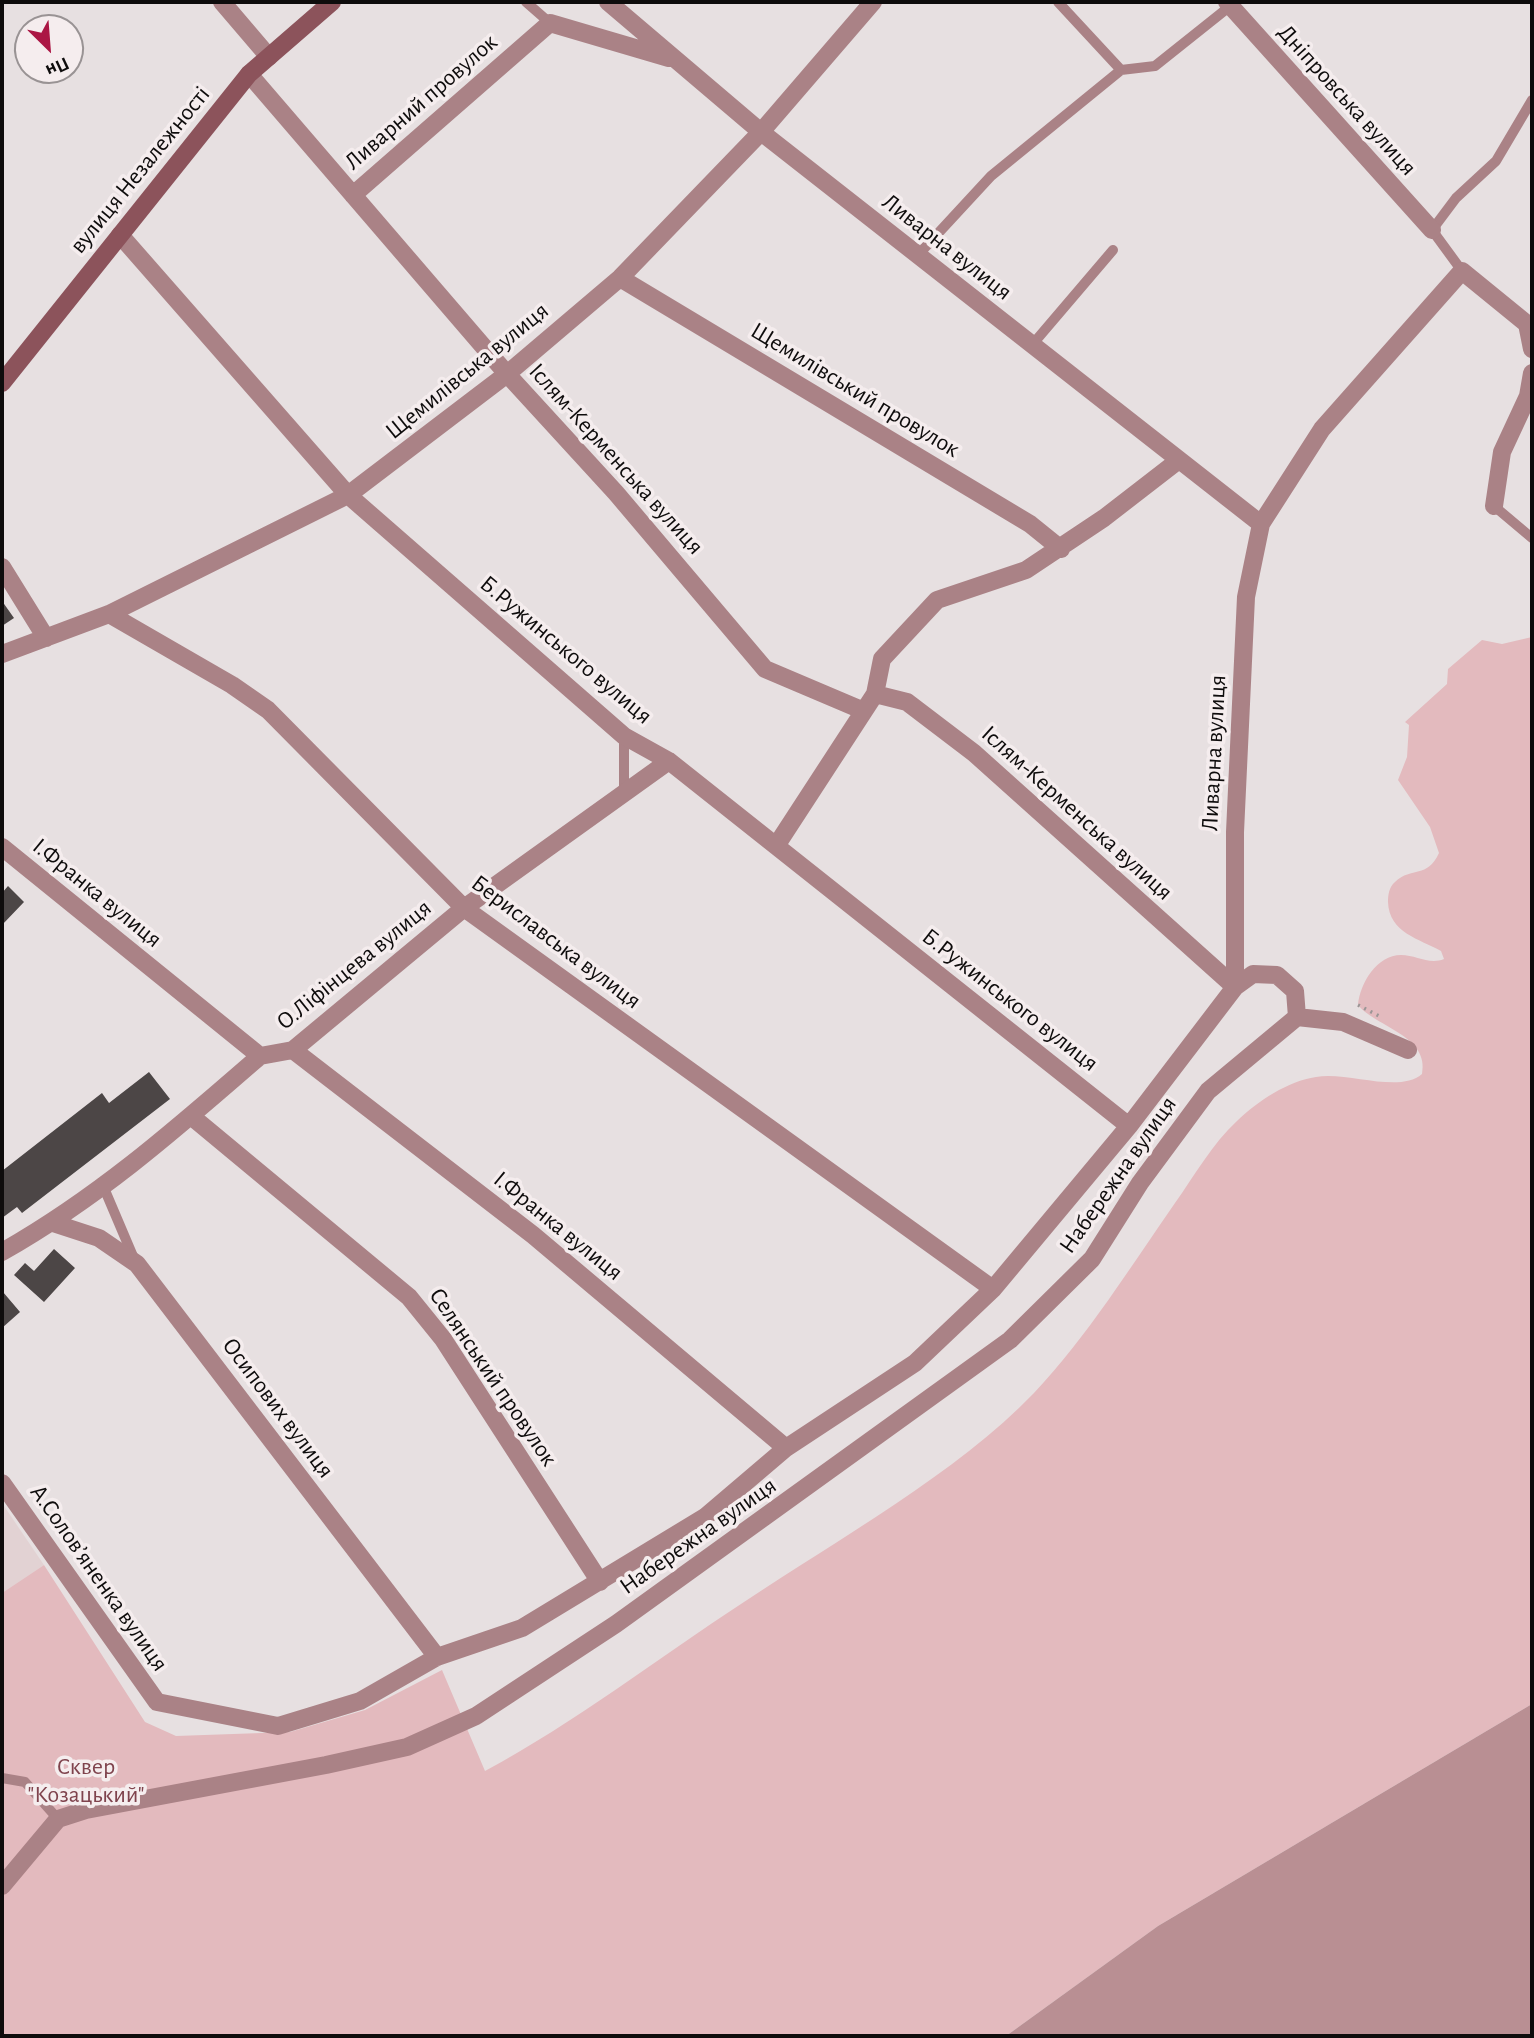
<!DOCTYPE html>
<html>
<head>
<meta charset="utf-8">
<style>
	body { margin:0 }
	#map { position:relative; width:1534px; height:2038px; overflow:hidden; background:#e7e0e1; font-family:"Alegreya Sans",sans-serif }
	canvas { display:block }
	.frame { position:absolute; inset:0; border:4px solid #0e0c0c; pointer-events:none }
	.north { position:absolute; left:14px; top:14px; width:70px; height:70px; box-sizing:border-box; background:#f5edee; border:2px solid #999394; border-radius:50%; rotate:155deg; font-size:19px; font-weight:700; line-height:28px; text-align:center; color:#0e0c0c }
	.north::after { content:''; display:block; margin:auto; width:24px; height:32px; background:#ab1644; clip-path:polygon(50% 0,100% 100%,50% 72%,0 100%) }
</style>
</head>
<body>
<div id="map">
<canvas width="1534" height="2038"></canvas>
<div class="frame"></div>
<div class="north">Пн</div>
</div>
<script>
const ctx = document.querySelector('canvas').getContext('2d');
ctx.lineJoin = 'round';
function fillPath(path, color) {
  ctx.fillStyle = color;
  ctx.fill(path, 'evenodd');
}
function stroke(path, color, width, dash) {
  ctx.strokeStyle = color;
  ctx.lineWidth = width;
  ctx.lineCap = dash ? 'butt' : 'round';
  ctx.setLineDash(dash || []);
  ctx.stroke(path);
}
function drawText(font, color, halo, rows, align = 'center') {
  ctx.font = font + ' "Alegreya Sans",sans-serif';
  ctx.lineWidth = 7;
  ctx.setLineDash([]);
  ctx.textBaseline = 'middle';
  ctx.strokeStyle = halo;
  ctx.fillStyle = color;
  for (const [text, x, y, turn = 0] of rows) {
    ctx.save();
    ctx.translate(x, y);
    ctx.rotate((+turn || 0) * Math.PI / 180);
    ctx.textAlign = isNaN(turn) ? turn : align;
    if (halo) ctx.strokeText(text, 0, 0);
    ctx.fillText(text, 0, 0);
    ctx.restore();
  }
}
fillPath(new Path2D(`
	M2,1503l42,62 -42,28z`), '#e2d2d3');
fillPath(new Path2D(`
	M1532,637v1067l-374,222 -152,110h-1004v-443l42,-28 101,157 31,14 114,-4 75,-22 77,-40 43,101c91,-49 172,-112 259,-169 94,-63 212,-128 290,-209 53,-56 97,-127 141,-190 20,-28 37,-59 62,-82 21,-20 51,-40 79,-44 31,-6 83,17 106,-3 8,-38 -46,-47 -64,-69 2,-22 19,-50 43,-50 15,0 28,10 43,4l-3,-8c-21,-12 -52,-18 -53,-49 0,-7 1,-15 7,-20 17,-16 32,-3 44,-29l-9,-26 -32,-47 9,-23 2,-32 -4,-3 42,-38 1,-15 34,-29 20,4z`), '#e3babe');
fillPath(new Path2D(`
	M1532,1704v332h-526l152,-110z`), '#b98f93');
fillPath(new Path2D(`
	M2,601l12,17 -12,8z
	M8,886l16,16 -22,23v-32z
	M149,1072l21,27 -148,114 -5,-6 -15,11v-47l100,-78 7,10z
	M54,1249l21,19 -31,34 -30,-27 11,-12 9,8z
	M3,1292l17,20 -18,16v-34z`), '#4c4646');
stroke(new Path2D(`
	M1358,1005l23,12`), '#9b9696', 3.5, [2, 5]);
stroke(new Path2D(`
	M526,2l24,21
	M1058,2l63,68
	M918,255l73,-79 130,-106 34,-4 74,-59
	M1462,271l-30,-41 24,-32 40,-37 36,-61
	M1032,345l81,-95
	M1494,506l38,32
	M624,794v-58
	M104,1188l31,73
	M2,1778l23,4 33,37`), '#aa8286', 10);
stroke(new Path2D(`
	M222,2l47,55
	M608,2l153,130 500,392
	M1227,2l205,228
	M249,74l258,300 109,119 149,176 99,42
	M353,195l197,-172 119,35
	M120,235l228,260 276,241 45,25 460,365
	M620,278l410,246 31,25
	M1494,506l8,-54 26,-56 4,-23
	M2,567l44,71
	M109,614l123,71 36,25 196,198 529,381
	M2,654l107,-40 239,-119 159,-121 113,-96 141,-146 112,-130
	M875,694l32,8 67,51 261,234
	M776,846l99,-152 7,-35 55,-59 89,-30 78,-52 75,-58
	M2,847l258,209
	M1235,987v-155l11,-235 15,-73 61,-95 140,-158 65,53 5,25
	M1297,1017l46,5 65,28
	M293,1050l240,185 253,213
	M191,1116l218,181 34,42 157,243
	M53,1223l46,15 38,26 300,393
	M2,1252c97,-55 174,-123 258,-196l33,-6 171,-142 205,-147
	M2,1483l155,219 121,24 82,-25 77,-44 85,-29 183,-111 81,-69 129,-85 78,-74 136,-163 106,-139 18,-13 24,1 18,16 2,26
	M2,1886l56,-67 28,-9 240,-45 81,-18 69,-31 140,-92 394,-284 82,-81 48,-76 68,-92 89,-74`), '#aa8286', 18);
stroke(new Path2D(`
	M2,383l247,-309 83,-72`), '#8c535b', 18);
drawText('24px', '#0e0c0c', '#f5edee', [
	["Дніпровська вулиця",1347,100,48],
	["Ливарний провулок",421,102,-41],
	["вулиця Незалежності",140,170,-51],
	["Ливарна вулиця",947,247,38],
	["Щемилівська вулиця",467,371,-39],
	["Щемилівський провулок",855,390,31],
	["Іслям-Керменська вулиця",616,459,48],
	["Б.Ружинського вулиця",566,650,40],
	["Ливарна вулиця",1214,753,-87],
	["Іслям-Керменська вулиця",1077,813,42],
	["І.Франка вулиця",97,893,39],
	["Бериславська вулиця",556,942,37],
	["О.Ліфінцева вулиця",354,965,-39],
	["Б.Ружинського вулиця",1010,1000,38],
	["Набережна вулиця",1118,1175,-55],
	["І.Франка вулиця",558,1226,39],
	["Селянський провулок",493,1377,56],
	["Осипових вулиця",278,1408,53],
	["Набережна вулиця",698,1536,-35],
	["А.Солов’яненка вулиця",99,1578,55]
]);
drawText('24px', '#7f434d', '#f5edee', [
	["Сквер",86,1767],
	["\"Козацький\"",86,1795]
]);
</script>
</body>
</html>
